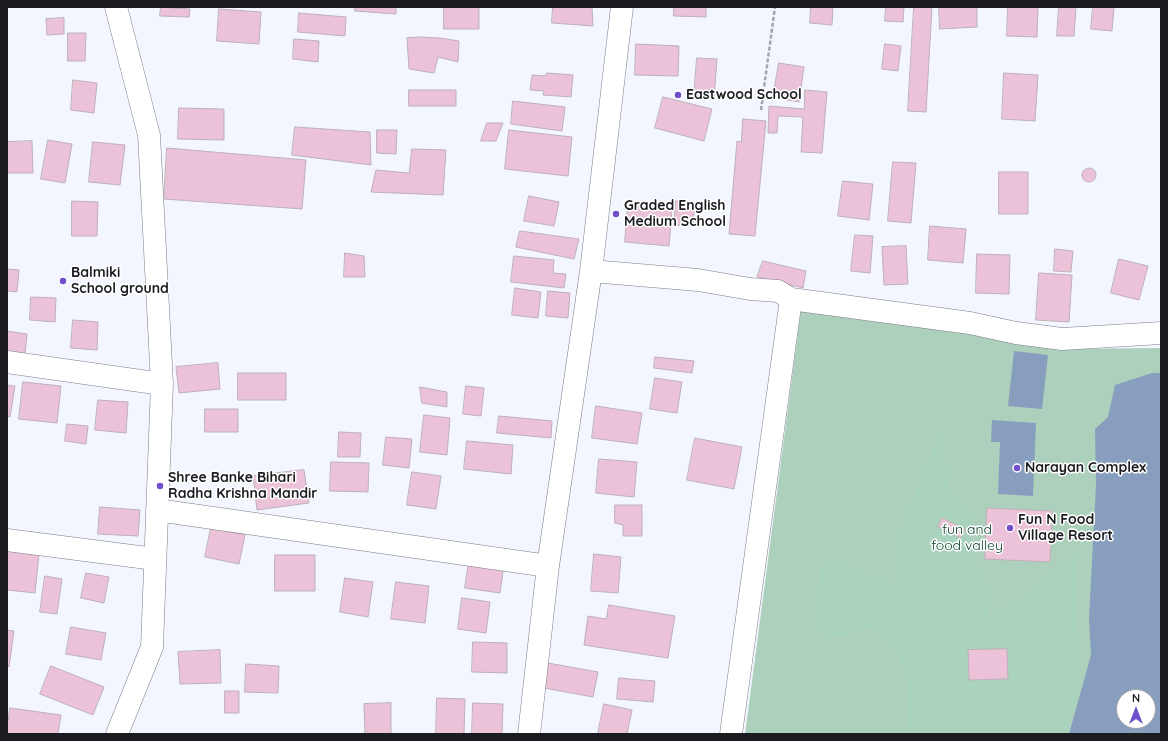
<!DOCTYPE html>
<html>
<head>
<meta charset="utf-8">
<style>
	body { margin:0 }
	#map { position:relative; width:1168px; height:741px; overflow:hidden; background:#f3f6ff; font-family:Quicksand,sans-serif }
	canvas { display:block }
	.frame { position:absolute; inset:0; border:8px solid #1a1c20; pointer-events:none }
	.north { position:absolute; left:1116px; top:689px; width:40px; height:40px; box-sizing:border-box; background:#fff; border:1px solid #a3a4a6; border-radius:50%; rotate:0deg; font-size:11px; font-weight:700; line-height:16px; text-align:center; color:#1a1c20 }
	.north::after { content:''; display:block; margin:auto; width:14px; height:18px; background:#6f50ca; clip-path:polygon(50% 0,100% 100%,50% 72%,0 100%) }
</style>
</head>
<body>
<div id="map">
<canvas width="1168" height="741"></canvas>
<div class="frame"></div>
<div class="north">N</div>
</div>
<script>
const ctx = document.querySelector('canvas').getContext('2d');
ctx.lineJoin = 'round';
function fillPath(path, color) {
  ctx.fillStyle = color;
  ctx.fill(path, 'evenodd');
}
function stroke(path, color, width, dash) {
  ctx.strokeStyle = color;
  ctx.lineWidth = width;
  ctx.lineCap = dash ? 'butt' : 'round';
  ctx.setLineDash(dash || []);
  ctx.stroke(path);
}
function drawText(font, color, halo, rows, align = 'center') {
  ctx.font = font + ' Quicksand,sans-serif';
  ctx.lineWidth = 3;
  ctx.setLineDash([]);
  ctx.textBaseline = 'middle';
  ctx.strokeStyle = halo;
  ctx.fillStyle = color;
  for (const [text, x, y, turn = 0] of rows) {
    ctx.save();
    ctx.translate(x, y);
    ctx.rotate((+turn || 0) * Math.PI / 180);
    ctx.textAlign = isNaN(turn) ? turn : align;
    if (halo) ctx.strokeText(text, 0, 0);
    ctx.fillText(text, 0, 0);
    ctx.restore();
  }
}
fillPath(new Path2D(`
	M801,310l160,22 104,17 96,-1v386h-416zM1124,697h24v24h-24z`), '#add0bc');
fillPath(new Path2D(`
	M945,422l2,69 26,25 -5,36 24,38 -4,28 36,-20 51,-46 4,142 -15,40h-155v-49l-10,-30 -27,-29 -36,12 -23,-11 8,-63 10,-8 64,31 1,-48z`), '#a9d3bc');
fillPath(new Path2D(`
	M1014,351l34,4 -6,54 -34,-3z
	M1152,373h9v361h-92l22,-79 -2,-37 7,-132 -1,-57 13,-12 7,-32zM1124,697h24v24h-24z
	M992,420l44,3 -3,73 -35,-2 2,-52h-9z`), '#879ebe');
const building = new Path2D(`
	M161,7l29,2 -1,8 -29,-1z
	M355,7h41v7l-41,-3z
	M444,7h35v22h-35z
	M553,7h39l1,19 -41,-3z
	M674,7h32v10l-32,-1z
	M811,7h22l-1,18 -22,-2z
	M886,7h18l-1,15 -18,-1z
	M914,7h18l-6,105 -18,-1z
	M939,7h38v20l-37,2z
	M1008,7h30l-1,30 -30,-1z
	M1059,7h17l-2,29h-17z
	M1093,7h21l-2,24 -21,-2z
	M219,9l42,3 -2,32 -42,-3z
	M299,13l47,4 -1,19 -47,-4z
	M64,18v16l-17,1 -1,-16z
	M68,33h18l-1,28h-17z
	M421,37l19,1 19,3 -1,21 -20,-5 -4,16 -25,-4 -2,-31z
	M294,39l25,2 -1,21 -25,-3z
	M636,44l43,2 -1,30 -43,-1z
	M885,44l16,2 -3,25 -16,-2z
	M697,58l20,1 -3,40 -20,-1z
	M779,63l25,4 -5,35 -26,-5z
	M547,73l26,2 -2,22 -28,-2 1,-4 -14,-1 2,-15 13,1z
	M1004,73l34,2 -3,46 -33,-2z
	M73,80l24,3 -3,30 -23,-3z
	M409,90h47v16h-47z
	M805,90l22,2 -5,61 -21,-1 2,-35 -25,-1 -1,17h-9l1,-27 35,3z
	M663,97l49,12 -8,32 -49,-13z
	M513,101l52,6 -3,24 -51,-7z
	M179,108l45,1v31l-46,-1z
	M743,119l23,2 -11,115 -26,-2 8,-93 4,1z
	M487,123h16l-7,18h-15z
	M295,127l75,5 1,33 -79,-10z
	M377,130h20l-1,24 -19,-1z
	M509,130l63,7 -4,39 -63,-7z
	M48,140l24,4 -7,39 -24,-4z
	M32,141l1,32h-26v-31z
	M93,142l32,3 -5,40 -31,-3z
	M167,148l139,12 -4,49 -138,-10z
	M412,149l34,1 -3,45 -72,-3 5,-22 33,3z
	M893,162l23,1 -5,60 -23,-2z
	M1082 175a7 7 0 1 1 14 0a7 7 0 1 1-14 0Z
	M999,172h29v42h-29z
	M843,181l30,3 -4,36 -31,-4z
	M529,196l30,6 -5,24 -30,-5z
	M72,201l26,1 -1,34h-25z
	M676,201l19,1 -2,24 -19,-1z
	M628,205l44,5 -3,36 -44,-4z
	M930,226l36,3 -3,34 -35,-3z
	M520,231l59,8 -5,20 -58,-12z
	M855,235l18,1 -3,37 -19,-2z
	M906,246l2,38 -24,1 -2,-38z
	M1055,249l18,2 -2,21 -17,-1z
	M345,253l19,3 1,21h-21z
	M977,254l33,1 -1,39 -33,-1z
	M514,256l40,4 -1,13 13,1 -2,14 -53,-6z
	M1119,259l29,7 -9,34 -28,-7z
	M763,261l43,10 -3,17 -46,-11z
	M7,269l12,1 -2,22 -10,-1z
	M1039,273l33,2 -3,47 -33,-2z
	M515,288l26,4 -3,26 -26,-3z
	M548,291l22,2 -2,25 -22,-2z
	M31,297l25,1 -1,24 -25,-2z
	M73,320l25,2 -1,28 -26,-2z
	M7,331l20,3 -2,20 -18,-3z
	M655,357l39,4 -2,12 -38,-5z
	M218,363l2,26 -41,4 -3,-26z
	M238,373h48v27h-48z
	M655,378l27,4 -5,31 -27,-4z
	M23,382l38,4 -4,37 -38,-4z
	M7,385l8,1 -5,31 -3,-1z
	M466,386l18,2 -3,28 -18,-2z
	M420,387l27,5v15l-25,-4z
	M98,400l30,2 -2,31 -31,-3z
	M596,406l46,7 -5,31 -45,-6z
	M205,409h33v23h-33z
	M424,415l26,3 -3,37 -27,-3z
	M499,416l53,5 -1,17 -54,-5z
	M67,424l21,2 -2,18 -21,-3z
	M339,432l22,1 -1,24h-22z
	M386,437l26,2 -3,29 -26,-3z
	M695,438l47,9 -8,42 -47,-9z
	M467,441l46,4 -2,29 -47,-5z
	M599,459l38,3 -3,35 -38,-4z
	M331,462l38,1 -1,29 -38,-1z
	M304,470l5,33 -52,7 -4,-34z
	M412,472l29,4 -5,33 -29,-4z
	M615,505h27v31h-19v-11l-8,-2z
	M100,507l40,3 -2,26 -40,-2z
	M987,508l65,3 -2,51 -65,-3z
	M942,518l23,11 -4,9 -23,-11z
	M211,528l34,7 -6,29 -34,-7z
	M7,551l32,3 -4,39 -28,-3z
	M594,554l27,3 -3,36 -27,-2z
	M275,555h40v36h-40z
	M469,561l35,4 -4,28 -35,-5z
	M86,573l23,4 -5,26 -23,-5z
	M45,576l17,3 -5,35 -17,-2z
	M345,578l28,4 -5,35 -28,-5z
	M396,582l33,4 -4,37 -34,-4z
	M462,598l28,4 -4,31 -28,-4z
	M609,605l66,11 -7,42 -84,-13 4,-29 18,3z
	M71,627l35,6 -5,27 -35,-6z
	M7,630l7,1 -5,36 -2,-1z
	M473,642l34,1v30l-35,-1z
	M1007,649l1,30 -39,1 -1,-30z
	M220,650l1,33 -41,1 -2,-32z
	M548,663l50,9 -5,25 -49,-9z
	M246,664l33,2 -1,27 -33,-1z
	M51,666l53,21 -11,28 -53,-21z
	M619,678l36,3 -2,21 -36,-3z
	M225,691h14v22h-14z
	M437,698l28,1 -1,35h-28z
	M391,703v31h-26l-1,-30z
	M473,703l30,1 -1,30h-30z
	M604,704l28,6 -5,24h-29z
	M10,708l51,7 -3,19h-51z`);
fillPath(building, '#ebc2d7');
stroke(building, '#bdb1b7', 1);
const minor = new Path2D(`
	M116,7l33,128 13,249 -10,263 -35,87
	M591,271l107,9 52,9 28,2 13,8 179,24 46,10 46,6 99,-6
	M7,362l155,22
	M157,510l391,56
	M7,540l148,19
	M529,734l19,-168 43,-295 31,-264
	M731,734l60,-435`);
stroke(minor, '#7a7d87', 23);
stroke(new Path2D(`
	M761,110l14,-103`), '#a2a5ac', 2.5, [4, 2]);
stroke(minor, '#fff', 22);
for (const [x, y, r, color] of [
	[678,95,4,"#6f50ca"],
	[616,214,4,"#6f50ca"],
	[63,281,4,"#6f50ca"],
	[1017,468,4,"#6f50ca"],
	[160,486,4,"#6f50ca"],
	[1010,528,4,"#6f50ca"]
]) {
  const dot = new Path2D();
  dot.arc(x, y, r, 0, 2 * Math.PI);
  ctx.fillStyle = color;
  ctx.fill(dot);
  stroke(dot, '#fff', 1.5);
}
drawText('bold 14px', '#1a1c20', '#fff', [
	["Eastwood School",686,95],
	["Graded English",624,206],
	["Medium School",624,222],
	["Balmiki",71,273],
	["School ground",71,289],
	["Narayan Complex",1025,468],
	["Shree Banke Bihari",168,478],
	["Radha Krishna Mandir",168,494],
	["Fun N Food",1018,520],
	["Village Resort",1018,536]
], 'left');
drawText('14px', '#073e28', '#fff', [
	["fun and",967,530],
	["food valley",967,546]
]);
</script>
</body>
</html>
